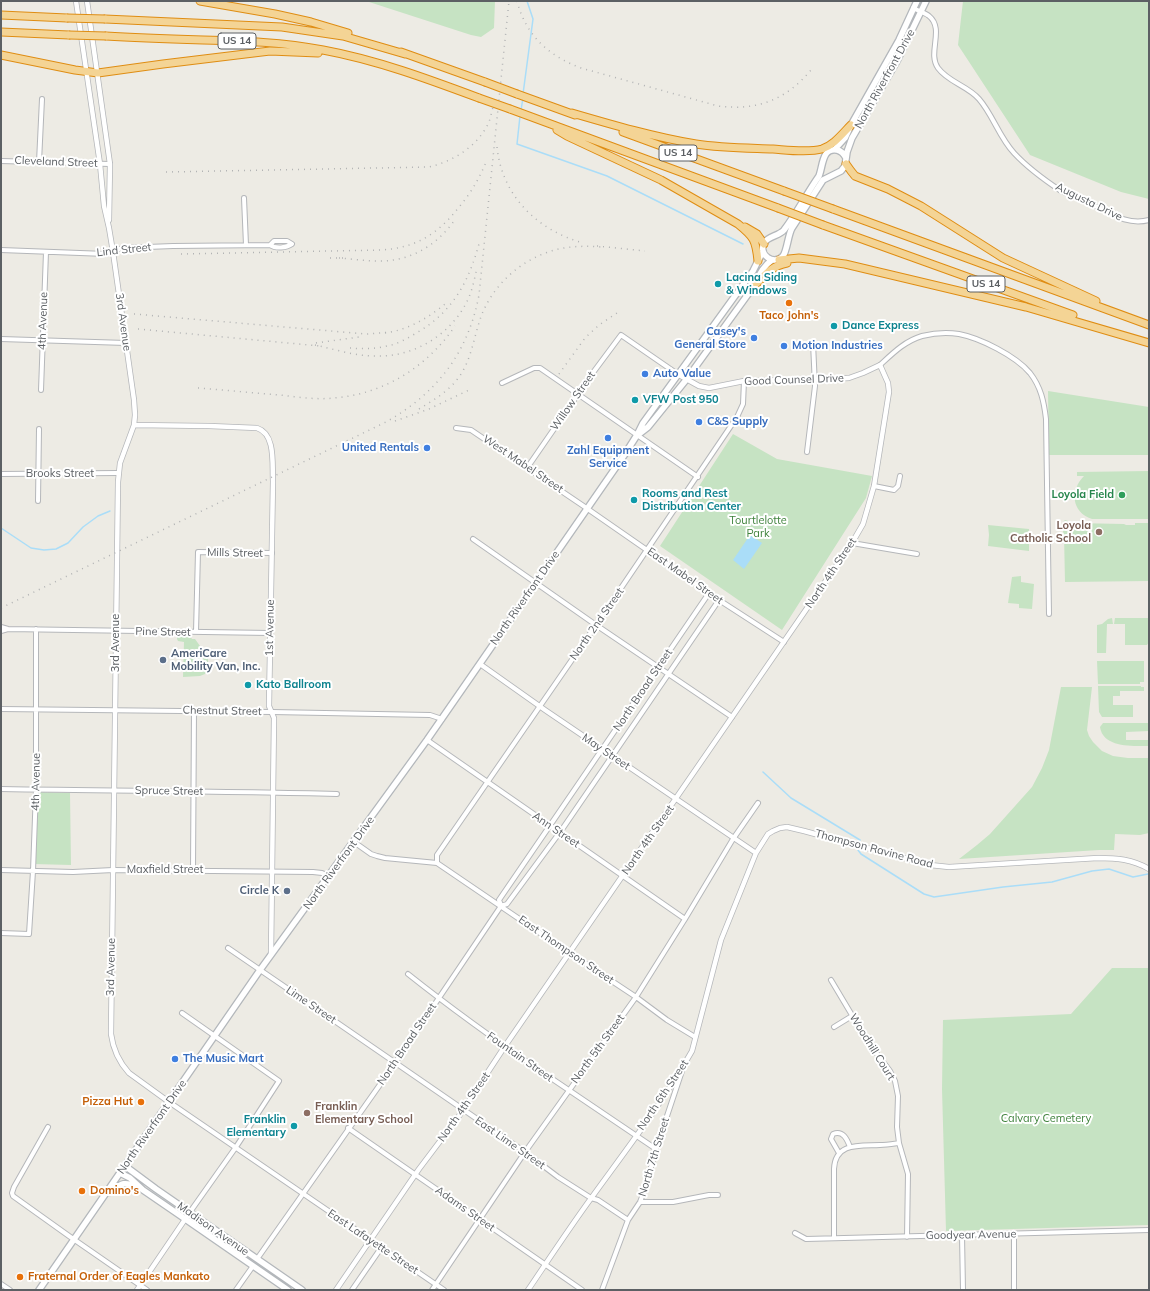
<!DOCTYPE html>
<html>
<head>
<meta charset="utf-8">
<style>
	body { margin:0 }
	#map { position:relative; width:1150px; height:1291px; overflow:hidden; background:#edebe4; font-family:Mulish,sans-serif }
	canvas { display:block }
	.frame { position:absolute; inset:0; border:2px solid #5c6064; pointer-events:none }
</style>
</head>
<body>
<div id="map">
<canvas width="1150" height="1291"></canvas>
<div class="frame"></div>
</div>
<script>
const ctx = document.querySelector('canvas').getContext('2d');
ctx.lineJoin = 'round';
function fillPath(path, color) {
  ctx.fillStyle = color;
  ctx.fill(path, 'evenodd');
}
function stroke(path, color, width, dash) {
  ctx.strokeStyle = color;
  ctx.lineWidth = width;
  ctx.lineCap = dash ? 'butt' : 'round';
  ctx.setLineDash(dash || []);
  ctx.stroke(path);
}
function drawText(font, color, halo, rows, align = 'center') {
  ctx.font = font + ' Mulish,sans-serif';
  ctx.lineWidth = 4;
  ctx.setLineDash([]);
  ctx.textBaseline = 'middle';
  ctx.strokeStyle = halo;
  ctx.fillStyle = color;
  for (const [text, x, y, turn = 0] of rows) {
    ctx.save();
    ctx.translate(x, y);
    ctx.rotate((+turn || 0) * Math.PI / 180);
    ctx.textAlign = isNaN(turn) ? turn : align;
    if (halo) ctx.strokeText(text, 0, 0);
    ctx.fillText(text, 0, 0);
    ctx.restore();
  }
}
fillPath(new Path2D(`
	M366,1h129l-1,27 -13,9 -10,-2z
	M963,1h186v198l-28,-7 -91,-37 -72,-110z
	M1048,391l101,16v48h-100z
	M733,434l44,25 95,17 -6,22 -84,132 -122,-84z
	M1149,471v48h-57c-21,-7 -22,-29 -8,-43h-7v-4z
	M1065,520l9,3 50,1 2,1h9v-2h14v58l-84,1 -1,-47 -3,-11z
	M988,525l41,4v22l-41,-5 1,-11z
	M1021,576v6l13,2 -2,25 -13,-1v-4l-11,-1 4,-26z
	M1112,618l1,6h-6l-1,29h-9v-28l5,-1 6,-5z
	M1115,618h34v24l-2,3h-22v-21h-11z
	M177,635l13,1 2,3h3l13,18v11l-3,6 -5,2 -17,1 1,-35 -6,-1 -1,-2z
	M1097,661h47v21h-4v2h-42z
	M1098,686h43v1h3v4h-24v5h-7v9h20v12h-31l-3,-5z
	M1061,687h31l-5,43 2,6 4,6 9,9 11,5 15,2h21v75l-9,2 -25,-1 -1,16h-15l-140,9 18,-14 13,-11 42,-47 10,-19 7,-18z
	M1103,723h46v8l-23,1v8h23v6c-16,0 -46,2 -49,-19z
	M39,792l31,1 1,72 -38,-1z
	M1112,968h37v257l-203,6 -4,-142 1,-69 128,-6z`), '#c6e3c3');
fillPath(new Path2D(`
	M750,535l12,8 -18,26 -11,-9z`), '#aaddf8');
stroke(new Path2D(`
	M523,94l10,-75 -6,-18
	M521,110l2,-12
	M520,116l-3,28 90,32 136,68
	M1,528l30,20 13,2 12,-1 12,-6 15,-16 15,-11 12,-5
	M763,772l28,26 69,42
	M858,850l3,4 63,40 10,3 69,-10 49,-5 40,-11 17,-2 24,8 15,-3`), '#aaddf8', 1.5);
const minor = new Path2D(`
	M913,8c6,3 12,5 16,8 16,13 -2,37 9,52 10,14 30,18 41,31 14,16 20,38 35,54 12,13 32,28 47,38 9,5 19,7 28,12 20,9 37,23 60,17
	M1,161l109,3
	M39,162l3,-63
	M244,198l2,47
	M274,241h13l5,3c-6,4 -16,5 -22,1z
	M1,250l105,4 16,-6 51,-2 97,-1
	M1,339l125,4
	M880,365c13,-12 25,-24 42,-29 12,-3 25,-4 37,-2 21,4 57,22 71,39 11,14 14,29 16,46l3,195
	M502,383l32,-15h6l158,109
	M41,390l5,-138
	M456,428l15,2 111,75 137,95 65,42
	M807,452l8,-66 -2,-43
	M527,468l65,-94 29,-39 58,40
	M1,474l117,-1
	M874,486l20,4 4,-4 2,-10
	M38,501l1,-72
	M473,539l123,86 136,92
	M852,543l65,11
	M1,627l7,2 262,4
	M1,631l7,-2
	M196,632l2,-80 74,1
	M1,709l271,3 158,3 12,4
	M427,740l258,179
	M1,789c112,2 224,2 336,5
	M354,842l17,12 6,2 8,2 52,5 125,85 74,49 31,23 28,17
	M437,863v-8l159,-230 141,-208 6,-13 1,-23
	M1,870l72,2 40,-2 200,2 9,1 7,3
	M193,870l1,-160
	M501,905l-2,-5 210,-307
	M1,933l28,1 4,-63 3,-81v-161
	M228,948l98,67 199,137 33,25 33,21 7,2 30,20
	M408,974c44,35 90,68 137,100 37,25 74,50 111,75
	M831,980l37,62 22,29 5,10 3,15 -1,31 2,16 9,31 -1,63
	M182,1013l97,68 -43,66 -46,65
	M834,1027l18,-11
	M169,1102l275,188
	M48,1127l-34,60 -2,6 1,3 56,40 78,54
	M348,1128l234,162
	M839,1153l-8,-14 2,-5c10,-4 14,5 17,13
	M640,1202h33l36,-7h9
	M795,1233l11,6 343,-9
	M1014,1234v56
	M962,1235l1,55
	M834,1238v-69c1,-27 26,-23 46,-24 6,0 12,-1 19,-2
	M257,1259l134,-190 110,-163 6,-2 56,-76 156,-228
	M1,1284l9,6
	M236,1290l17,-24
	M352,1290l29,-42
	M432,1290l93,-138 111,-155 49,-78 48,-80 25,-36
	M602,1290l26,-70 12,-18 5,-13 11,-40 26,-78`);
const tertiary = new Path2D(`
	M76,1l24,163 4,42 5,22 4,24 21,148 1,15 -1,10 -14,38 -2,19 -7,552c2,15 8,28 18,39l40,29
	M87,1l23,163 -1,56
	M134,425l75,1 48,2c19,6 15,36 16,53l-4,225 5,12 -3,237
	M480,664l65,46 211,143
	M137,1290l53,-78
	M336,1290l83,-121 40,-53 46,-70 347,-503 11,-19 11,-38 15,-94 -1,-9 -8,-18 -17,8 -14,5 -16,1 -89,2 -35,7 -10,-2 -20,-11
	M528,1290c21,-31 42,-63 64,-93 34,-47 71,-95 100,-146l29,-111 35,-87 12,-19 5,-3 7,-3 7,-1 17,4 126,34 19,2 149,-9c18,0 34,1 51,11`);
const secondary = new Path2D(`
	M835,149l10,-11 6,-13 48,-85 18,-39
	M846,158c-2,-4 -4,-7 -9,-8 -15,-3 -14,16 -18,26 -12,17 -22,37 -35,54 -5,6 -16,6 -20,13 -6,12 10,23 19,13 4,-5 5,-21 9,-28l31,-48 18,-9 4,-5 2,-14 5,-14 45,-77 29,-60
	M639,434l9,-7 38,-47 68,-94c4,-10 9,-20 18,-26
	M125,1166l31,23 146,101
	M120,1173l10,5 13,12 35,24 110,76
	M110,1192c12,-9 14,-11 28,-5
	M39,1290l221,-320 167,-230 198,-286 12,-19 6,-12 110,-152 10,-20`);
const motorway = new Path2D(`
	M200,1l75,13 36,8 37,11
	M1,15l66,3
	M105,19l177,8 61,9 62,18
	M1,32l68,3
	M106,36c32,2 64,3 97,4 40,1 80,2 120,10 54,10 105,29 156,48
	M401,52l84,30
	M1,55l74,15 23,3 65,-9 107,-13 48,2
	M517,94l58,21
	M510,109l268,99
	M572,113c41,12 82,24 124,31 25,4 51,4 77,5 14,1 35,4 49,0 12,-4 20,-15 29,-24
	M557,130l10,6 94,44 77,44c16,13 18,16 20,37
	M623,132l161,59
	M846,164l5,7 4,5 33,13 33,17 82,52 93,43
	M833,209l316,116
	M823,225l250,90
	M745,227l12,7 7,10
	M779,260l20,-2 46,6 181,43 123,36
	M754,286c12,-11 15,-19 33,-23`);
stroke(minor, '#b5b7ba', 6);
stroke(tertiary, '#b5b7ba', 6);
stroke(secondary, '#b3b7bb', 8);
stroke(motorway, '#df8d13', 9);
stroke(minor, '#fff', 4);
stroke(tertiary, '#fff', 4.5);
stroke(secondary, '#fff', 5.5);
stroke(motorway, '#f4d495', 7);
stroke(new Path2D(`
	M517,1c9,35 32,55 64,67l137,38c39,5 68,-6 93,-36
	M497,147c5,49 40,83 86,96
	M166,172l263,-5c25,-6 49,-21 60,-45 2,-6 3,-12 5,-18
	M597,246l48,5
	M181,254l200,-4c35,-2 57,-16 78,-43 12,-14 20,-28 27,-45
	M330,258h15
	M339,258c13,1 27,3 41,3 30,0 56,-15 74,-40
	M134,314l220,19 13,1 24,-2
	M138,329l182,17
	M385,333c23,-3 43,-15 60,-29
	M316,343l43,-6
	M315,345c19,4 39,11 60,11 39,2 79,-23 94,-59 4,-10 6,-20 8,-30
	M350,348c12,1 25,1 37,-2 11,-2 21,-8 31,-14 36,-21 52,-53 62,-92
	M559,374l26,-36 14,-13 21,-14
	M198,388c27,2 55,5 82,7 18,2 36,5 54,3 50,-4 93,-31 121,-72
	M419,409c15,-9 30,-18 40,-32 13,-18 15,-42 23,-63 14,-34 46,-60 82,-66 12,-2 24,-2 37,-1
	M395,421l34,-12 40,-19
	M1,608l385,-186c51,-29 82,-69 93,-127l30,-294`), '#b2b3b4', 1.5, [1, 5]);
const motorwayBridge = new Path2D(`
	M67,18l38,1
	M69,35l37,1
	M485,82l32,12
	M479,98l31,11
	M784,191l49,18
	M778,208l45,17`);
stroke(motorwayBridge, '#df8d13', 9, []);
stroke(motorwayBridge, '#f4d495', 7);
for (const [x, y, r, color] of [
	[718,284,4,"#0f9aa8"],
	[789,303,4,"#e8710a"],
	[834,326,4,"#0f9aa8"],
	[754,338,4,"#3f7fe0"],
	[784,346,4,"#3f7fe0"],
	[645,374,4,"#3f7fe0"],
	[635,400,4,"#0f9aa8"],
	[699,422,4,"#3f7fe0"],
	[608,438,4,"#3f7fe0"],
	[427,448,4,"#3f7fe0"],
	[1122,495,4,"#2e9e5b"],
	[634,500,4,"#0f9aa8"],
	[1099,532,4,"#8d6e63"],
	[163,660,4,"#5c6f8a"],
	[248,685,4,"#0f9aa8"],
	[287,891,4,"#5c6f8a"],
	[175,1059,4,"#3f7fe0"],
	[141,1102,4,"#e8710a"],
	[307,1113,4,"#8d6e63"],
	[294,1126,4,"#0f9aa8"],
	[82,1191,4,"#e8710a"],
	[20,1277,4,"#e8710a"]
]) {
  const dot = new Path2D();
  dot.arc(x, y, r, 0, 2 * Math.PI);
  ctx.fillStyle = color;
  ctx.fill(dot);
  stroke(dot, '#fff', 1.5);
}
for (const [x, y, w] of [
	[237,41,38],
	[678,153,38],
	[986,284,38]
]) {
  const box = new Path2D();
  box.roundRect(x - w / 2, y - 8, w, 16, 3);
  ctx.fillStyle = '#fff';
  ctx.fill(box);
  stroke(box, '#5c6064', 1);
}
drawText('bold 10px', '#5c6064', null, [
	["US 14",237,41],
	["US 14",678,153],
	["US 14",986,284]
]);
drawText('11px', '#5c6064', '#fff', [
	["North Riverfront Drive",885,79,-61],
	["Cleveland Street",56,162,2],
	["Augusta Drive",1089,202,26],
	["Lind Street",124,250,-6],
	["4th Avenue",43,321,-88],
	["3rd Avenue",123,322,82],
	["Good Counsel Drive",794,380,-2],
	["Willow Street",573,401,-55],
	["West Mabel Street",523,464,34],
	["Brooks Street",60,474],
	["Mills Street",235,553,1],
	["North 4th Street",831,573,-56],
	["East Mabel Street",685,576,35],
	["North Riverfront Drive",525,598,-55],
	["North 2nd Street",597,624,-55],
	["1st Avenue",270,628,-89],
	["Pine Street",163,632,1],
	["3rd Avenue",116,643,-90],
	["North Broad Street",643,690,-56],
	["Chestnut Street",222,711,1],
	["May Street",606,752,34],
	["4th Avenue",36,782,-89],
	["Spruce Street",169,791,1],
	["Ann Street",556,830,34],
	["North 4th Street",648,840,-55],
	["Thompson Ravine Road",874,849,15],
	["North Riverfront Drive",339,863,-54],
	["Maxfield Street",165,870],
	["East Thompson Street",566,950,34],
	["3rd Avenue",111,967,-89],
	["Lime Street",311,1005,34],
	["North Broad Street",407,1044,-56],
	["Woodhill Court",872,1047,58],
	["North 5th Street",598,1049,-54],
	["Fountain Street",520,1057,35],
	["North 6th Street",663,1095,-56],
	["North 4th Street",464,1107,-55],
	["North Riverfront Drive",152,1127,-55],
	["East Lime Street",510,1143,35],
	["North 7th Street",654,1157,-73],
	["Adams Street",465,1209,35],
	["Madison Avenue",213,1229,35],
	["Goodyear Avenue",971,1235,-1],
	["East Lafayette Street",373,1242,34]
]);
drawText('bold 11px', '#0d838f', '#fff', [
	["Lacina Siding",726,278],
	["& Windows",726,291],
	["Dance Express",842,326],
	["VFW Post 950",643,400],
	["Rooms and Rest",642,494],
	["Distribution Center",642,507],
	["Kato Ballroom",256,685],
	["Franklin",286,1120,"right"],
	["Elementary",286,1133,"right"]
], 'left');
drawText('bold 11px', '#c56008', '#fff', [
	["Taco John's",789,316,"center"],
	["Pizza Hut",133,1102,"right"],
	["Domino's",90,1191],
	["Fraternal Order of Eagles Mankato",28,1277]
], 'left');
drawText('bold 11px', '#366cbe', '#fff', [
	["Casey's",746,332,"right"],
	["General Store",746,345,"right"],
	["Motion Industries",792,346],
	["Auto Value",653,374],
	["C&S Supply",707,422],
	["United Rentals",419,448,"right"],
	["Zahl Equipment",608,451,"center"],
	["Service",608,464,"center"],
	["The Music Mart",183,1059]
], 'left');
drawText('bold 11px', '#27864d', '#fff', [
	["Loyola Field",1114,495]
], 'right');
drawText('11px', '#3f823c', '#fff', [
	["Tourtlelotte",758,521],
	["Park",758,534],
	["Calvary Cemetery",1046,1119]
]);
drawText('bold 11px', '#785e54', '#fff', [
	["Loyola",1091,526],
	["Catholic School",1091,539],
	["Franklin",315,1107,"left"],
	["Elementary School",315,1120,"left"]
], 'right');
drawText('bold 11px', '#4e5e75', '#fff', [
	["AmeriCare",171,654],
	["Mobility Van, Inc.",171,667],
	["Circle K",279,891,"right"]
], 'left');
</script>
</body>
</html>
